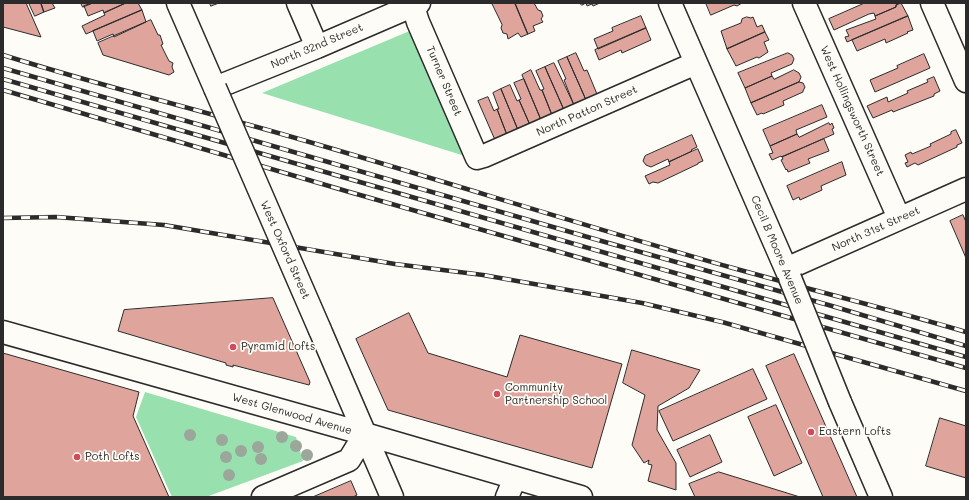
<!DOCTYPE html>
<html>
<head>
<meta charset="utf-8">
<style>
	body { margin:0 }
	#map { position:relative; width:969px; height:500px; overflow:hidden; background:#fdfcf7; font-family:Mali,sans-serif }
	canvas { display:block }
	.frame { position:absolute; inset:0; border:4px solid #2b2b2b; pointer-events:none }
</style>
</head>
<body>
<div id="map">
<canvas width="969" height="500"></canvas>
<div class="frame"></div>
</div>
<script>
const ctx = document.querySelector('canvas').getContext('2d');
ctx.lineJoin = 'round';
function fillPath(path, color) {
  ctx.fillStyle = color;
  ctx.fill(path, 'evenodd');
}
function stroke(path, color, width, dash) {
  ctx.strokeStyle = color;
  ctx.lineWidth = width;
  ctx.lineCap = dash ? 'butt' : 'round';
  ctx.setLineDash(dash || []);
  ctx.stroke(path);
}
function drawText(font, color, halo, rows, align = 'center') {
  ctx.font = font + ' Mali,sans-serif';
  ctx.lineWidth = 3.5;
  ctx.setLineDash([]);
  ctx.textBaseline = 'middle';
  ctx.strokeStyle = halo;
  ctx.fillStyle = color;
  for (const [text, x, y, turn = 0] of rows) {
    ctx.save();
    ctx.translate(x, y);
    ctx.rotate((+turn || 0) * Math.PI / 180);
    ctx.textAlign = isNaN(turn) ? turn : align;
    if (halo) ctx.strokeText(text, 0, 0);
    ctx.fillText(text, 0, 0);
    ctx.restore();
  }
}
fillPath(new Path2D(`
	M412,30l53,126 -203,-63z
	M145,392l151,45 7,24 -97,36h-34l-36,-80z`), '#98e0ae');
const building = new Path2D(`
	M3,3h23l15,34 -38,-10z
	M29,3h12l3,9 -9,4z
	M41,3h11l3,5 -11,4z
	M81,3h12l-10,4z
	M93,3h33l-22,10 -1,-3 -15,6 -4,-10z
	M126,3h12l4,7 -56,24 -4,-8 23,-11 -1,-2z
	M210,3h9l-8,3z
	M492,3h23l13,31 -7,3 -3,-4 -10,6 -1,-5 -4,-1 -2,-5 1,-3z
	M515,3h19l4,7 3,1 2,5 -2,3 2,3 -10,4 2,5 -7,3z
	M580,3h20l-7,3 -1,-2 -5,2 -1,-3 -4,2z
	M706,3h36l-5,3 -3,-1 -23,10z
	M865,3h36l-5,2v2l-21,9 -1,-3 -5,1 -35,16 -5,-11z
	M901,3l7,13 -61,26 -2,-5 4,-1 -3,-6 30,-11 -1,-3 21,-9v-2z
	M142,10l4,12 -32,15 -1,-3 -16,7 -4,-10z
	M641,16l5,12 -48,21 -4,-10 19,-8 -1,-3z
	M908,16l5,14 -6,2 1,1 -22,10 -1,-4 -28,12 -5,-11z
	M747,17l4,1 2,-1 4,10 5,-2 3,7 -38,17 -6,-18 20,-8 1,-4z
	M151,20l7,15h2l3,9 -2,1 8,16 4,2 -1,4 2,5 -5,3 -66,-20 -5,-12z
	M646,28l5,12 -29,13 -1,-3 -22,10 -4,-10z
	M765,32l4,8 -5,2 4,10 -9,6 -2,-1 -21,9 -9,-17z
	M576,53l8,18 3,-1 10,24 -11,6 -19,-43z
	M788,53l4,2 2,4 -2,5 -21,9 1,3 -27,12 -7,-15z
	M924,54l6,14 -55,24 -5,-12 28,-12 -1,-2z
	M567,57l19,43 -12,5 -10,-25 2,-1 -8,-18z
	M554,63l20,42 -10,5 -19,-43z
	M545,67l19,43 -12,5 -10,-25 2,-1 -8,-18z
	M531,70l9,20h2l10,25 -11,5 -19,-45z
	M794,70l5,3 2,4 -2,5 -48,21 -6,-15 27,-12 2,3z
	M934,77l6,14 -6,3v2l-41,16 -1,-2 -19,8 -6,-12 20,-9 1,5 20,-9 -1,-2 21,-9 -1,-2z
	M524,79l17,41 -11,5 -11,-25 2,-1 -7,-16z
	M799,82l4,1 2,4 -2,4v1l-20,9 1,4 -21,9 -1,-1 -5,2 -6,-12z
	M510,85l7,16 2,-1 11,25 -12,5 -17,-41z
	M501,89l17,41 -11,5 -10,-26h2l-6,-16z
	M488,97l6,14 3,-2 10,26 -12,5 -17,-39z
	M822,105l5,12 -31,13 1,4 -27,12 -7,-16z
	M829,123l1,2 2,-2 2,5 -2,1 2,5 -52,23 -1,-1 -9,4 -3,-6 4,-1 -3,-7 27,-12 2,3z
	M956,130l6,13 -5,2v2l-39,18 -3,-2 -8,4 -2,-4 3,-1 -3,-7 6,-3 1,2 19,-8 -1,-2 21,-10v-2z
	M692,135l5,12 -6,3 1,1 -23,11 -1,-3 -17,8 -5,-2 -3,-4 2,-5z
	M824,139l5,12 -21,8 2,4 -22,9 -1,-3 -1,1 -5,-10 2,-1 -1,-2z
	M698,149l5,12 -5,2v1l-40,19 -5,-1 -4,2 -4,-8 25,-11 -1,-3z
	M842,162l4,13 -25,11 1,4 -22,10 -1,-3 -6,3 -6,-14z
	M963,215l3,7v36l-16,-37z
	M273,298l37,84 -1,3 -76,-20v2l-7,-2v-2l-108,-32 6,-21z
	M409,313l19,40 79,24 13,-42 102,29 -30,104 -204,-58 -32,-71z
	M632,350l68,20 -11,18 -31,18 -1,24 19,33v27l-28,-9 4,-16 -4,-1 1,-4 -5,3 -12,-18 13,-50 -22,-12z
	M3,353l136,39 -6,24 36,81h-166z
	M794,354l63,143h-34l-57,-131z
	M753,369l14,30 -94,42 -14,-30z
	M776,405l26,58 -28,13 -26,-59z
	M940,418l26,8v52l-40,-12z
	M710,435l12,27 -32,15 -13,-27z
	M719,472l81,25h-105l-6,-13z
	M351,481l6,14 -4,2h-40z`);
fillPath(building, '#dfa59c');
stroke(building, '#2b2b2b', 1);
const minor = new Path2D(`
	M178,3l37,85 102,-41 102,-44
	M298,3l19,44
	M412,3l6,19 59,136 7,-2 212,-93
	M670,3l120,275
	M804,3l95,215
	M932,3l34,78
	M786,269l180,-80
	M320,330l72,167
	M3,332l362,102 216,63
	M840,402l41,95
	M263,497l86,-37 16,-26
	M507,497l8,-19`);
stroke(minor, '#2b2b2b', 25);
stroke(minor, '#fdfcf7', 22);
const rail = new Path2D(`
	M3,55c98,31 197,55 296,84 145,42 289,88 434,129 78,22 156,41 233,64
	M3,68l595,172 234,66 134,40
	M3,79l963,278
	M3,90l343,101 620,177
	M3,218l53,-1 108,8 231,39 88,11 159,28 80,19 244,69`);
stroke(rail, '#2b2b2b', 4.5);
stroke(rail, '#fdfcf7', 3, [9]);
const minorBridge = new Path2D(`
	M215,88l105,242
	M790,278l50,124`);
stroke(minorBridge, '#2b2b2b', 25, []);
stroke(minorBridge, '#fdfcf7', 22);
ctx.fillStyle = '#9ca79c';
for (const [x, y] of [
	[190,435],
	[282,437],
	[222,440],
	[296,446],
	[258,447],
	[241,451],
	[307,455],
	[226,457],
	[261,459],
	[229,475]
]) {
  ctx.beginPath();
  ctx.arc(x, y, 6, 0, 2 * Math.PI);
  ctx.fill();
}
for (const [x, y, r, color] of [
	[233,347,4,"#d1495b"],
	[497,394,4,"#d1495b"],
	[811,432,4,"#d1495b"],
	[77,457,4,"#d1495b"]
]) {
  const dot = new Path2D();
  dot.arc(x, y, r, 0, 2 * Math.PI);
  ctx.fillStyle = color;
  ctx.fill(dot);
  stroke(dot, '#fdfcf7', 1.5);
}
drawText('11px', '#2b2b2b', '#fdfcf7', [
	["North 32nd Street",317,46,-23],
	["Turner Street",444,81,67],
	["North Patton Street",587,111,-24],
	["West Hollingsworth Street",852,111,66],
	["North 31st Street",876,229,-24],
	["West Oxford Street",285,250,66],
	["Cecil B Moore Avenue",777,250,67],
	["West Glenwood Avenue",292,414,16]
]);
drawText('11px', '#2b2b2b', '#fdfcf7', [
	["Pyramid Lofts",241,347],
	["Community",505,388],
	["Partnership School",505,401],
	["Eastern Lofts",819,432],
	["Poth Lofts",85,457]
], 'left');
</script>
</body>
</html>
